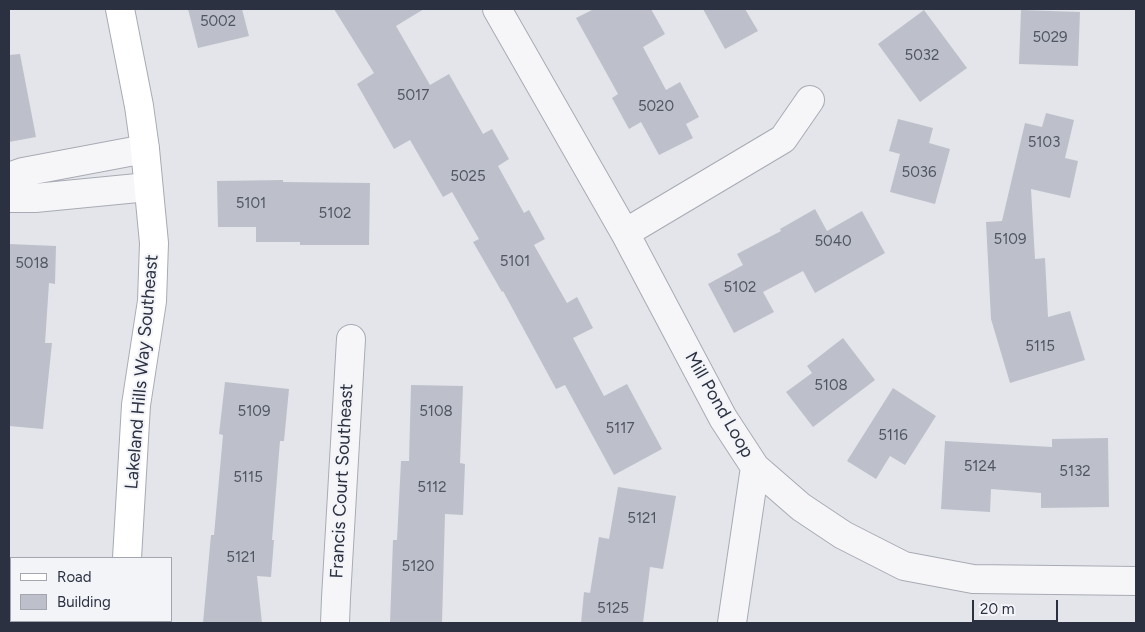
<!DOCTYPE html>
<html>
<head>
<meta charset="utf-8">
<style>
	body { margin:0 }
	#map { position:relative; width:1145px; height:632px; overflow:hidden; background:#e3e5ea; font-family:Figtree,sans-serif }
	canvas { display:block }
	.frame { position:absolute; inset:0; border:10px solid #2c3142; pointer-events:none }
	.legend { position:absolute; left:10px; top:557px; width:162px; height:65px; box-sizing:border-box; background:#f3f4f8; border:1px solid #a3a6af; margin:0; padding:6px 9px; list-style:none; font-size:15px; color:#2c3142 }
	.legend li { display:flex; align-items:center; gap:10px; height:25px }
	.legend b { width:25px; border:1px solid #a3a6af }
	.scale { position:absolute; left:972px; top:600px; width:86px; height:22px; box-sizing:border-box; border:2px solid #2c3142; border-top:0; padding-left:6px; font-size:15px; line-height:18px; white-space:nowrap; color:#2c3142; -webkit-text-stroke:4px #f3f4f8; paint-order:stroke }
</style>
</head>
<body>
<div id="map">
<canvas width="1145" height="632"></canvas>
<div class="frame"></div>
<ul class="legend">
<li><b style="height:6px;background:#fff"></b>Road</li>
<li><b style="height:14px;background:#bdc0ca"></b>Building</li>
</ul>
<div class="scale">20 m</div>
</div>
<script>
const ctx = document.querySelector('canvas').getContext('2d');
ctx.lineJoin = 'round';
function fillPath(path, color) {
  ctx.fillStyle = color;
  ctx.fill(path, 'evenodd');
}
function stroke(path, color, width, dash) {
  ctx.strokeStyle = color;
  ctx.lineWidth = width;
  ctx.lineCap = dash ? 'butt' : 'round';
  ctx.setLineDash(dash || []);
  ctx.stroke(path);
}
function drawText(font, color, halo, rows, align = 'center') {
  ctx.font = font + ' Figtree,sans-serif';
  ctx.lineWidth = 4;
  ctx.setLineDash([]);
  ctx.textBaseline = 'middle';
  ctx.strokeStyle = halo;
  ctx.fillStyle = color;
  for (const [text, x, y, turn = 0] of rows) {
    ctx.save();
    ctx.translate(x, y);
    ctx.rotate((+turn || 0) * Math.PI / 180);
    ctx.textAlign = isNaN(turn) ? turn : align;
    if (halo) ctx.strokeText(text, 0, 0);
    ctx.fillText(text, 0, 0);
    ctx.restore();
  }
}
fillPath(new Path2D(`
	M188,9h54l7,27 -51,12z
	M334,9h90l-28,17 34,59 19,-11 34,60 9,-5 17,30 -11,7 26,47 5,-3 16,29 -11,6 33,58 10,-6 16,31 -20,10 31,58 23,-12 35,65 -48,26 -49,-90 -9,4 -53,-98 -1,1 -29,-50 6,-3 -27,-47 -9,5 -33,-57 -16,9 -37,-65 17,-11z
	M594,9h57l14,25 -22,13 23,43 14,-8 19,35 -13,7 7,14 -34,17 -18,-33 -12,7 -17,-31 6,-4 -42,-76z
	M703,9h42l13,22 -33,18z
	M924,10l43,58 -47,34 -42,-58z
	M1021,10l59,2 -2,54 -59,-2z
	M20,54l16,83 -27,5v-87z
	M1046,113l28,7 -9,38 13,3 -8,37 -39,-9 4,70 10,-1 3,59 22,-6 15,49 -75,23 -19,-64 -5,-97 16,-1 23,-98 17,4z
	M898,119l35,9 -4,15 21,6 -15,55 -45,-12 10,-38 -11,-3z
	M283,180v2l87,1 -1,62h-69v-3h-44v-15h-38l-1,-46z
	M815,209l12,22 35,-20 23,42 -70,40 -12,-22 -40,21 11,20 -40,21 -26,-49 35,-19 -6,-11 44,-23 -1,-2z
	M9,244l47,2 -1,38 -6,-1 -4,60h7l-9,86 -34,-3z
	M843,338l32,42 -62,47 -27,-35 26,-19 -5,-7z
	M225,382l64,7 -5,52h-4l-8,99h2l-3,37 -14,-1 5,47h-59l8,-88h3l9,-100 -4,-1z
	M411,385l52,1 -3,77 5,1 -2,51 -18,-1 -3,109h-52l3,-83h4l4,-79h8z
	M893,388l43,28 -31,49 -15,-9 -14,23 -29,-18z
	M1108,438l1,69 -68,1v-15l-50,-4 -1,23 -49,-3 4,-68 107,6v-8z
	M618,487l58,9 -13,73 -13,-2 -7,56h-62l3,-31 6,1 9,-56 10,2z`), '#bdc0ca');
const street = new Path2D(`
	M497,9l128,224 98,185 32,49 46,40 42,28 61,31 69,13 163,2
	M9,177l14,-5 122,-23
	M9,198h26l113,-11
	M625,233l158,-94 27,-39
	M335,623l1,-25 15,-259
	M732,623l23,-156`);
const secondary = new Path2D(`
	M120,9l19,97 6,43 9,94 -2,58 -16,104 -9,153
	M128,621v2`);
stroke(street, '#a8abb4', 30);
stroke(secondary, '#a8abb4', 30);
stroke(street, '#f6f6f9', 28);
stroke(secondary, '#fff', 28);
drawText('15px', '#505564', null, [
	["5002",218,22],
	["5029",1050,38],
	["5032",922,56],
	["5017",413,96],
	["5020",656,107],
	["5103",1044,143],
	["5036",919,173],
	["5025",468,177],
	["5101",251,204],
	["5102",335,214],
	["5109",1010,240],
	["5040",833,242],
	["5101",515,262],
	["5018",32,264],
	["5102",740,288],
	["5115",1040,347],
	["5108",831,386],
	["5109",254,412],
	["5108",436,412],
	["5117",620,429],
	["5116",893,436],
	["5124",980,467],
	["5132",1075,472],
	["5115",248,478],
	["5112",432,488],
	["5121",642,519],
	["5121",241,558],
	["5120",418,567],
	["5125",613,609]
]);
drawText('18px', '#2c3142', '#f3f4f8', [
	["Lakeland Hills Way Southeast",142,372,-85],
	["Mill Pond Loop",719,405,60],
	["Francis Court Southeast",342,481,-87]
]);
</script>
</body>
</html>
